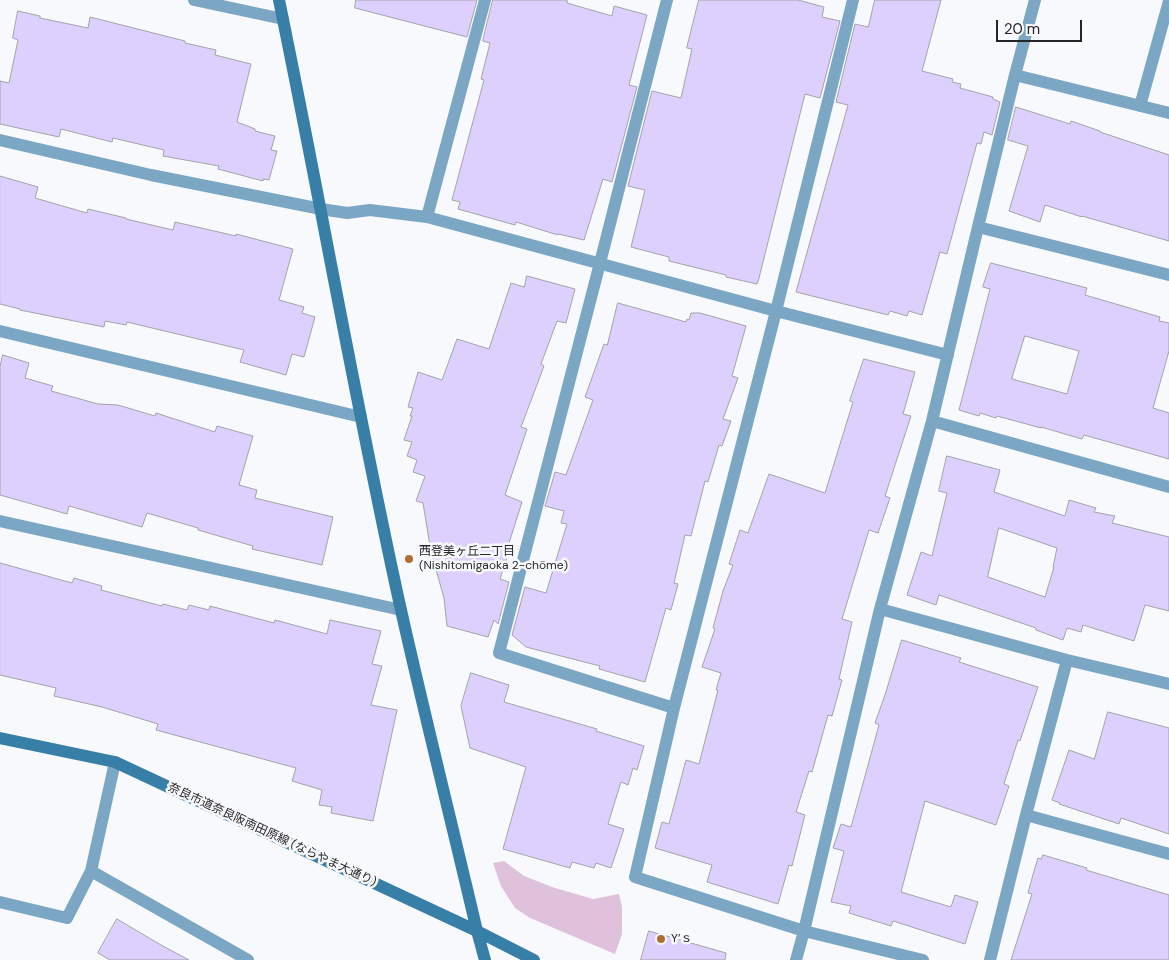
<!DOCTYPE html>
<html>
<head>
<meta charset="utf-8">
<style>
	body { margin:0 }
	#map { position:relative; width:1169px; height:960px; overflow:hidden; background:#f8f9fc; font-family:"DM Sans",sans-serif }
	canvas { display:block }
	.scale { position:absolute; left:996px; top:20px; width:86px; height:22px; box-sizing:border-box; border:2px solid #262628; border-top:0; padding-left:6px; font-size:15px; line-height:18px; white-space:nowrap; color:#262628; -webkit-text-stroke:4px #f8f9fc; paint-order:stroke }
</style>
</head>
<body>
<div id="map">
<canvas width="1169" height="960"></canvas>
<div class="scale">20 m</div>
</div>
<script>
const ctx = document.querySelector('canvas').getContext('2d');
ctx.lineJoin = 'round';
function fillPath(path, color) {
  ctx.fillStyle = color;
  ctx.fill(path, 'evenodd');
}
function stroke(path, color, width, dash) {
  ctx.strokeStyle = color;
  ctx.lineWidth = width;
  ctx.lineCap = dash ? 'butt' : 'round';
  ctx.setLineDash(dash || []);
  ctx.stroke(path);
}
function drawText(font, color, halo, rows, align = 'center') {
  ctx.font = font + ' "DM Sans","Noto Sans JP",sans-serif';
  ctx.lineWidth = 5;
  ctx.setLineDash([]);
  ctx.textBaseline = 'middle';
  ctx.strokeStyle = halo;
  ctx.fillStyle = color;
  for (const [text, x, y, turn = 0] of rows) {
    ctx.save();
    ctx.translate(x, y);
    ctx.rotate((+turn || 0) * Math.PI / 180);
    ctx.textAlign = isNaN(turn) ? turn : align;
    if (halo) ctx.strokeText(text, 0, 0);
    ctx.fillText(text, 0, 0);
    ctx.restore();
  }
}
fillPath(new Path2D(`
	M504,861l20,15 28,11 41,12 26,-5 3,13v27l-7,20 -85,-36 -15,-10 -14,-22 -8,-23z`), '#dfc1dc');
const building = new Path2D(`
	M356,0h121l-10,37 -112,-29z
	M493,0h74v3l45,13 2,-10 33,9 -18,70 8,2 -25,95 -9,-3 -19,61 -26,-6v1l-42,-13 -1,3 -57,-16 2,-7 -8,-2 32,-120 -3,-1 9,-36 -7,-2z
	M699,0h99l26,7 -2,10 18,4 -20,77 -15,-4 -47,188h-1v2l-31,-7v-2l-57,-14v-4l-38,-10 14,-57 -17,-4 24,-95 29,7 11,-49 -5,-1z
	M875,0h66l-19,71 31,8 -1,3 9,2 -1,4 33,9v2l7,3 -8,33 -8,-3 -3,12 -4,-1 -30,111 -7,-2 -18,63 -13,-4 -2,5 -17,-5 -2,4 -92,-23 52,-187 -12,-3 19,-78 13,3z
	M18,11l22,5v2l48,10 2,-11 95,24v2l31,7 -1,5 36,9 -14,58 18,7v2l20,5 -4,14 6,1 -8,29 -6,-1v2l-45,-12 1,-3 -56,-10 1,-6 -51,-12 -1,4 -51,-13 -2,8 -59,-13v-43l9,2 9,-43 -5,-2z
	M1016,107l54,17 1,-3 29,10v1l69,23v86l-87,-25v1l-37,-12 -5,17 -31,-11 19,-65 -20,-6z
	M0,176l38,11 -3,11 52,15 1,-4 38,9v1l47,11 2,-8 61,14v-2l57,15 -14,51 25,7 -2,6 13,4 -11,40 -12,-3 -6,21 -46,-13 4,-12 -117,-28 -1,3 -21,-4 -1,6 -84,-17v-1l-20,-5z
	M991,263l96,25 -2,7 75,22 -1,4 10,2v28l-16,57 16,5v46l-85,-24 -2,4 -41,-12v1l-44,-12 -1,2 -16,-5 -1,3 -20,-6 31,-121 -7,-2zM1025,336l54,15 -12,43 -55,-15z
	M527,276l48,13 -9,34 -9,-2 -16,43 3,2 -23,61 6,2 -22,66 17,7 -13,41 2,1 -11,35 9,3 -11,42 -4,-4 -6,17 -41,-11 -3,-28 -13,-46 -8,-49 -7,-2 9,-25 -12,-4 4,-12 -10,-4 5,-14 -8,-2 8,-24h-2l3,-8 -5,-1 10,-35 24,8 15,-41 32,10 22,-66 13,4z
	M618,303l68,19 1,-3 2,1 2,-7h9l46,13 -14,50 6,2 -15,41 8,2 -9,25 -3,-1 -11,37 -3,-1 -14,55 -6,-1 -11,48 4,1 -7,26 -5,-2 -21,74 -46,-13 1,-3 -74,-19 -14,-12 13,-48 21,6 21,-69 -6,-1 3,-12 -19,-5 10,-34 11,3 27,-75 -8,-3 19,-53 3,1z
	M3,355l26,8 -4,15 28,8 -2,5 47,13 20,1 37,11 1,-3 59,19 2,-6 36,10 -14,49 18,5 -2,8 78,19 -11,48 -70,-16 1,-3 -55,-16v-2l-51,-15 -5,14 -73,-21 -2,8 -67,-19v-128z
	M864,359l51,13 -12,42 8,2 -26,80 5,2 -12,35 -9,-3 -27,89 10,3 -13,57 3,1 -10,36 -4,-1 -16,57 -3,-1 -13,41 9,3 -13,51 -3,-1 -11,39 -71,-22 5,-17 -57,-17 7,-26 7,2 17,-64 13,4 19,-74h-2l5,-17 -19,-6 13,-38 -2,-1 10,-37 10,-26 -4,-1 11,-34 8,3 21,-59 56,19 28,-91 -3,-1z
	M947,456l53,14 -6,22 71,24 4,-16 27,8 -2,4 21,4 -3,7 57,14v74l-24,-6 -11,36 -51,-16 -2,7 -14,-4 -4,12 -27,-10v-2l-97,-33 -3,10 -29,-10 14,-43 11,4 15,-63 -8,-2zM999,528l58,20 -4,19h1l-9,30 -57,-20z
	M0,563l72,20 2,-5 28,8 -1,4 61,16 1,-2 24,6 2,-5 20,5 1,-4 64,17 1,-3 52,14 3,-14 51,11 -9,33 10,2 -11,39 26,5 -24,111 -42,-8 1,-6 -13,-2 3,-15 -30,-9 4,-13 -140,-38 2,-6 -56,-17 -48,-11 2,-8 -56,-13z
	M902,640l59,18 -2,4 79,25 -18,54 -2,-1 -14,44 5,2 -13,39 -71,-24 -24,91 50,15 4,-12 23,7 -13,42 -72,-23 -2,5 -42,-13 2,-7 -20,-4 13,-51 -11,-3 8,-24 10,3 28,-102 -4,-2 10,-28z
	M471,673l38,12 -5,17 93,27 -1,2 48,15 -7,24 -4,-2 -5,17 -7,-3 -13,42 16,5 -13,39 -15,-5 -2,5 -22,-6 -2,6 -67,-19 23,-82 -56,-19 -9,-42z
	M1108,712l61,16v106l-48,-16 -2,6 -60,-20 1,-1 -8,-3 17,-50 25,9z
	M1043,855l44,13 -1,2 83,25v65h-158l21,-66 -4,-1 6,-22 4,-13 3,1z
	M117,919l44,26 28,15h-79l-12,-7z
	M649,931l77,22 -1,7h-84z`);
fillPath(building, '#ded0fe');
stroke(building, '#a3a3a6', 1);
stroke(new Path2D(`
	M194,0l89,19
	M667,0l-67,263 -101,390 175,55
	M853,0l-77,311 -102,397 -39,169 169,54 119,29
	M1015,75l154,38
	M1140,106l29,-105
	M0,140l151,35 170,34 26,4 23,-3 57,7 349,94 172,44
	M427,217l58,-217
	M978,227l191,48
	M0,331l361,86
	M932,421l237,66
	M0,521l401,89
	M880,609l187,51 102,24
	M1026,815l143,39
	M91,871l157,89
	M0,902l67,16 24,-47 24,-109
	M796,960l8,-29 76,-322 52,-188 46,-194 37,-152 20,-75
	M990,960l36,-145 41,-155`), '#7ba7c4', 12);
stroke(new Path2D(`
	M279,0c42,203 77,407 122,610 24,107 51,214 76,321l8,29
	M0,738l115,24 362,169 57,29`), '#387fa8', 12);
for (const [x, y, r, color] of [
	[409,559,5,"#ad6f34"],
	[661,939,5,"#ad6f34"]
]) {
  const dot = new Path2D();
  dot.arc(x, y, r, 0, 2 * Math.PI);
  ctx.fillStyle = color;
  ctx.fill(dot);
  stroke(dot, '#f8f9fc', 2);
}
drawText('12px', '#262628', '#f8f9fc', [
	["西登美ヶ丘二丁目",419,552],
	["(Nishitomigaoka 2-chōme)",419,566],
	["Y’ｓ",671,939]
], 'left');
drawText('12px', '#262628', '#f8f9fc', [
	["奈良市道奈良阪南田原線 (ならやま大通り)",272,835,25]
]);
</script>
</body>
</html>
